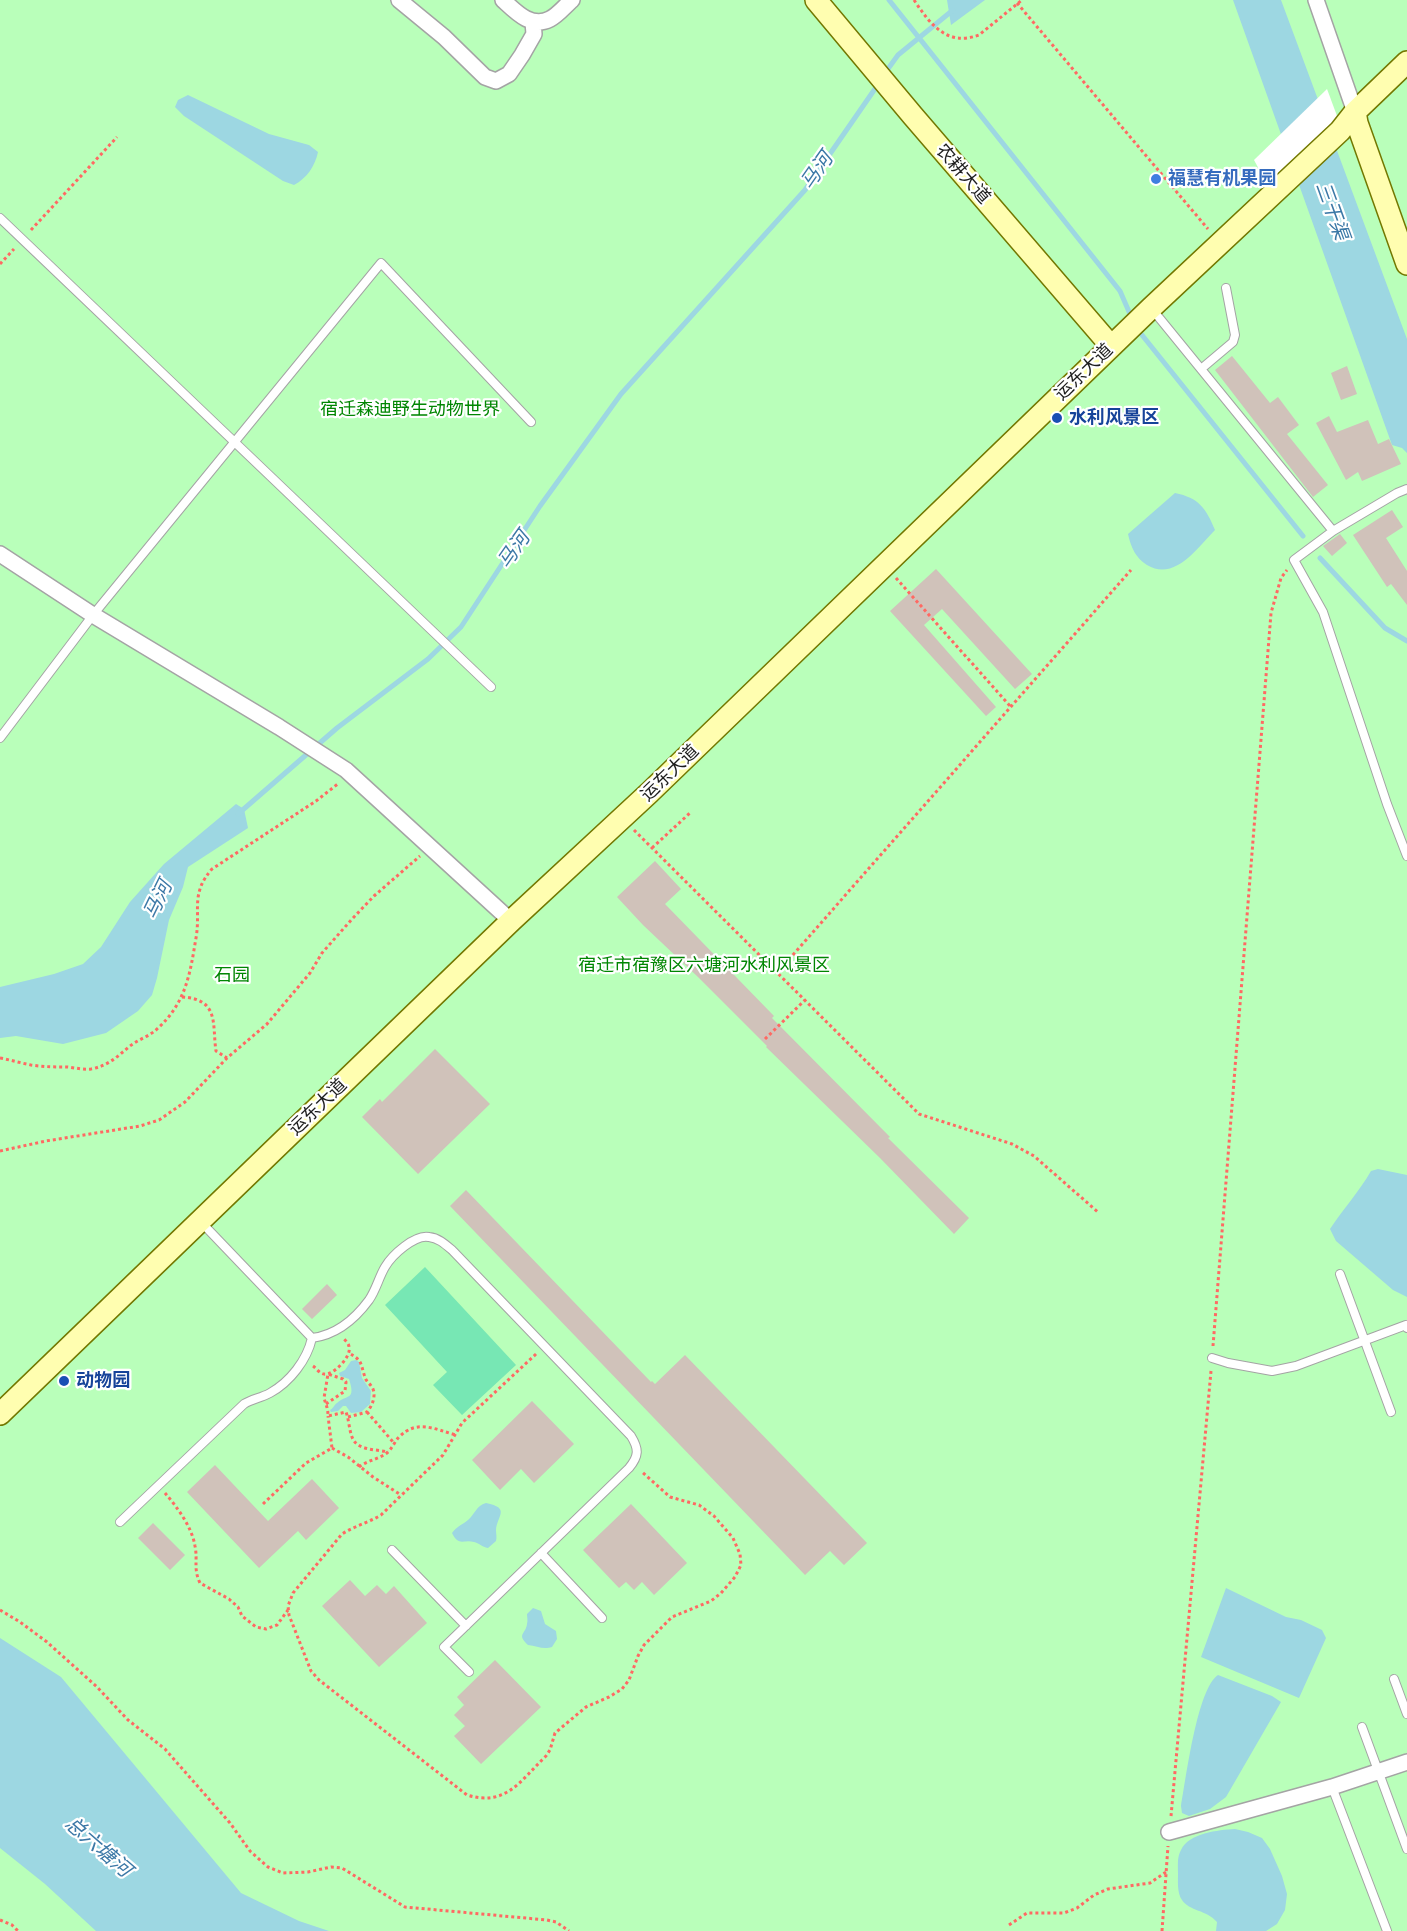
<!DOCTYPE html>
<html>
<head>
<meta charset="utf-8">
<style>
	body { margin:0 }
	canvas { display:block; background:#efeae1 }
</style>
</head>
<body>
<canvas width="1407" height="1931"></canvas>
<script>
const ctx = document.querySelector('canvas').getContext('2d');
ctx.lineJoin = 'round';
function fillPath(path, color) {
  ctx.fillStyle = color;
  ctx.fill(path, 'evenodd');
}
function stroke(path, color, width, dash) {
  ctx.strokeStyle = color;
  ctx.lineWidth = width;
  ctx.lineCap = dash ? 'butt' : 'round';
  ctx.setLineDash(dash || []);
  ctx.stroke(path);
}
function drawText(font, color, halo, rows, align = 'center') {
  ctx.font = font + ' Mulish,"Noto Sans SC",sans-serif';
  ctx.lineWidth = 4.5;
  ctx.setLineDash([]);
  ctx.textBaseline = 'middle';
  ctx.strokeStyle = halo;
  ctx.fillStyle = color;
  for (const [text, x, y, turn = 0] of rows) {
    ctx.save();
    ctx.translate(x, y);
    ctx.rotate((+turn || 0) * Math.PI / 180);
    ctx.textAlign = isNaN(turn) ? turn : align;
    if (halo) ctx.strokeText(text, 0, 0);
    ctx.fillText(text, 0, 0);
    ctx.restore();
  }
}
fillPath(new Path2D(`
	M0,0h1407v1931h-1407z`), '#b9ffba');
fillPath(new Path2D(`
	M425,1267l91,98 -54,50 -29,-30 14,-13 -62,-67z`), '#77e7b4');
fillPath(new Path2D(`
	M947,0h38l-34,25z
	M1233,0h48l126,339v114l-5,-5 -10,-3z
	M188,95l81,39 40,11 9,7c-3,14 -11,26 -24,33l-11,-4 -99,-65 -9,-9 3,-7z
	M1175,493c24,5 31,15 40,37 -17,17 -40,52 -68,35 -11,-7 -16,-17 -19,-31z
	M236,804l8,5 4,19 -60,39 -5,20 -14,33 -12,58 -5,17 -14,16 -32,22 -43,11 -47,-8 -16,2v-51l54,-13 29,-10 18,-17 29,-45 34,-38z
	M1378,1169l29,6v122l-14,-7 -57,-49 -6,-12c13,-20 29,-37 41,-58z
	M356,1360l3,2 3,16 9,13 -1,13 -9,8 -10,1 -5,-7h-3l-5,5 -7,1 -1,-2c3,-1 4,-5 7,-7 10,-9 19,-2 12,-24l-9,-3 -1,-3 6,-3 6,-9z
	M486,1503c25,5 11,13 10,27 0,4 1,7 0,11l-8,7c-6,-1 -9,-5 -14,-6 -11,-3 -15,5 -22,-9 5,-7 10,-8 16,-13 7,-6 8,-14 18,-17z
	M1226,1588l60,29 15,3 21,10 4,8 -27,60 -98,-41z
	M533,1608l8,3 4,13 11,7 1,8 -5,8c-9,3 -15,-1 -24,-2 -12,-11 -2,-11 -1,-21 1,-4 0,-7 0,-10z
	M0,1638l61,39 180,216 58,28 30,10h-233l-51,-47 -45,-36z
	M1218,1675l54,21 9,6 -55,95 -16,12 -21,7 -7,-3 -1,-7c5,-27 16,-117 37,-131z
	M1235,1829l13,3 14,6 8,11 12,27 5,18 -2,16 -8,14 -11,7h-50l1,-9c-10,-12 -28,-11 -35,-22 -5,-7 -4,-19 -4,-27 0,-8 -1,-16 3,-23 8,-17 37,-20 54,-21z`), '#9dd7e2');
fillPath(new Path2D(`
	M1327,89l16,43 -69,65 -20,-37z`), '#fff');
stroke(new Path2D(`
	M889,0l231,291 10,23
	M885,73l13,-18 55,-45
	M1142,335l161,201
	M1320,558l65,70 22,13
	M238,814l99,-86 91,-69 33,-32 79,-121 81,-112 184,-204 74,-107`), '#9dd7e2', 5);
fillPath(new Path2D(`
	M1232,356l38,47 8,-6 21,28 -12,9 41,51 -15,12 -98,-127z
	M1347,366l10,28 -16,6 -10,-27z
	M1329,416l8,16 31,-12 10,24 11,-5 12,25 -39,17 -4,-9 -12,8 -30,-57z
	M1392,510l11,17 -17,11 21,33v34l-16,-21 -4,3 -34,-52z
	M1340,534l7,9 -15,13 -9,-10z
	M936,569l96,105 -17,15 -73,-80 -18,16 72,82 -10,9 -96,-105z
	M655,861l26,28 -16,15 109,112 -2,2 118,119 -2,1 81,80 -15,16 -74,-76 -114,-111 1,-1 -69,-69 -55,-52 -26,-28z
	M435,1049l55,55 -72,70 -56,-57 18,-18 2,3z
	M466,1190l185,192 1,-1 3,3 30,-29 182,188 -23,22 -14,-14 -25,24 -355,-369z
	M327,1284l10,11 -25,24 -10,-10z
	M532,1401l42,43 -40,39 -13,-14 -21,21 -28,-30z
	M215,1465l53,56 44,-42 27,29 -33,32 -8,-9 -39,37 -72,-76z
	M631,1504l56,59 -33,32 -12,-13 -8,8 -8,-8 -7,6 -36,-38z
	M153,1523l32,32 -15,15 -32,-32z
	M350,1580l15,16 12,-11 9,9 8,-8 33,37 -48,44 -57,-61z
	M495,1660l46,47 -60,57 -27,-28 11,-10 -11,-11 10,-10 -7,-8z`), '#d0c2ba');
const lane = new Path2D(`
	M0,218l491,469
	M1152,309l181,222
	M1201,369l32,-27 2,-7 -9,-47
	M1407,489l-10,4 -64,38 -39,29 29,52 64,192 20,52
	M0,738l93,-123 288,-352 150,159
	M1340,1274l51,138
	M312,1338c24,-3 43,-19 57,-38 7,-10 10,-23 16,-33 7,-12 30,-33 44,-30 10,1 17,8 24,14l178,185c8,13 8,20 -2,32l-185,179 25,25
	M1212,1358l16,5 44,8 24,-5 110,-41 1,3
	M120,1522l124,-118c8,-5 17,-6 26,-11 20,-11 37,-33 42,-55l-111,-116
	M392,1550l74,76
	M541,1553l61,65
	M1394,1679l13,35
	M1362,1727l45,122
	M1332,1787l55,144`);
const street = new Path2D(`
	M399,0l45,37 41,40 11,4 13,-7 13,-19 12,-21 -1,-12
	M503,0c12,11 28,29 47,19 8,-4 15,-13 22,-19
	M1316,0l39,112
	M0,554l93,61 186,112 67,43 165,151
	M1169,1832l163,-45 75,-25`);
const secondary = new Path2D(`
	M816,0l97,116 198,230
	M1355,112l2,11 50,141
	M0,1414l511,-493 138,-128 502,-485 189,-177 15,-19 52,-50`);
stroke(lane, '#a4a4a4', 10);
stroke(street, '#a4a4a4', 18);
stroke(secondary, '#737800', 24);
stroke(new Path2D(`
	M914,0c16,24 33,47 65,35l43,-35
	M1017,3l191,226
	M31,230l86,-93
	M0,264l14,-15
	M896,578l115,129
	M634,830l285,284 93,30 22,12 65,57
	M652,848l39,-36
	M777,973l354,-403
	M182,997c38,2 30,28 34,54l11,7
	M765,1039l40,-39
	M0,1058c11,2 21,5 31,7 13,2 25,2 37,2 8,1 16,3 23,2 17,-3 27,-13 39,-23 9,-7 20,-10 27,-17 29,-26 33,-55 39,-91 5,-28 -6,-44 16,-69l104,-68 23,-18
	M0,1151l46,-10 94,-15 19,-6 26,-18 42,-44 40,-34 43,-51 12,-20 30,-34 22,-23 46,-40
	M1213,1346l58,-733 10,-35 6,-8
	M536,1354l-74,69 -19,32 -62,60c-13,8 -27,11 -39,19l-49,59 -5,13 1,9 22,56 8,9 148,115c39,12 53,-14 79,-39l4,-6 5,-17 31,-26 23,-10 13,-8 7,-9 9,-24 6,-11 28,-28 39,-16 10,-8 14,-16 6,-12 -1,-11 -7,-16 -19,-22 -15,-11 -29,-8 -29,-26
	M313,1366c3,2 7,8 11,8 9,2 28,-18 25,-27 0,-3 -3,-6 -5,-8
	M326,1404l19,-13 1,-9 -3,-3 -15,-5 -4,24c2,7 4,10 4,18l18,-4c3,8 3,17 6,25 5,14 24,12 36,15
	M367,1412l27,31
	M348,1417l19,-5c5,-6 9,-15 6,-23 -2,-5 -7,-7 -8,-12 -5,-14 -2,-16 -16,-24
	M332,1448l16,9 25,20 28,18
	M359,1467c9,-7 21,-8 29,-15 5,-5 7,-11 11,-15 18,-18 35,-8 57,-2
	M165,1493c12,14 27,34 30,53 3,15 -2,22 5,37l29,16 9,8 4,9 14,11 10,2 11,-4 11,-15
	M263,1504l43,-41 26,-15 -4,-32
	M0,1610l20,12 27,20 50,45 31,33 37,29 65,74 20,28 18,16 15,6 25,-1 23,-5 11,1 63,39 142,13 9,2 13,9
	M1171,1816l40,-445
	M0,1920l12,5 6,6
	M1009,1925l18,-12h37l13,-5 17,-13 14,-6 42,-6 16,-11
	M1162,1931l6,-85`), '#ff6963', 3, [3, 3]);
stroke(lane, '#fff', 8);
stroke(street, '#fff', 15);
stroke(secondary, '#fffeb0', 21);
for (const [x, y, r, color] of [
	[1156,179,6,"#3f7fe0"],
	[1057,418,6,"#1a4fb4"],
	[64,1381,6,"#1a4fb4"]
]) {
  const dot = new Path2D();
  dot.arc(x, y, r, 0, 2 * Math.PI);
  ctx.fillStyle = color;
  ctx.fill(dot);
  stroke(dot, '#fff', 2);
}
drawText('18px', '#1d1d1d', '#fff', [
	["农耕大道",963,174,49],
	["运东大道",1084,372,-44],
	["运东大道",670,773,-44],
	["运东大道",318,1107,-44]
]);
drawText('bold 18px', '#366cbe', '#fff', [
	["福慧有机果园",1168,179]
], 'left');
drawText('18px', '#008602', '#fff', [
	["宿迁森迪野生动物世界",410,410],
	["宿迁市宿豫区六塘河水利风景区",704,966],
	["石园",232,976]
]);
drawText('bold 18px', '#164399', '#fff', [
	["水利风景区",1069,418],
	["动物园",76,1381]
], 'left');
drawText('italic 20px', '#3b78a6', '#fff', [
	["马河",817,171,-55],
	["三干渠",1332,211,70],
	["马河",514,550,-55],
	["马河",158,900,-64],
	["总六塘河",98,1847,41]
]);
</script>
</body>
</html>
